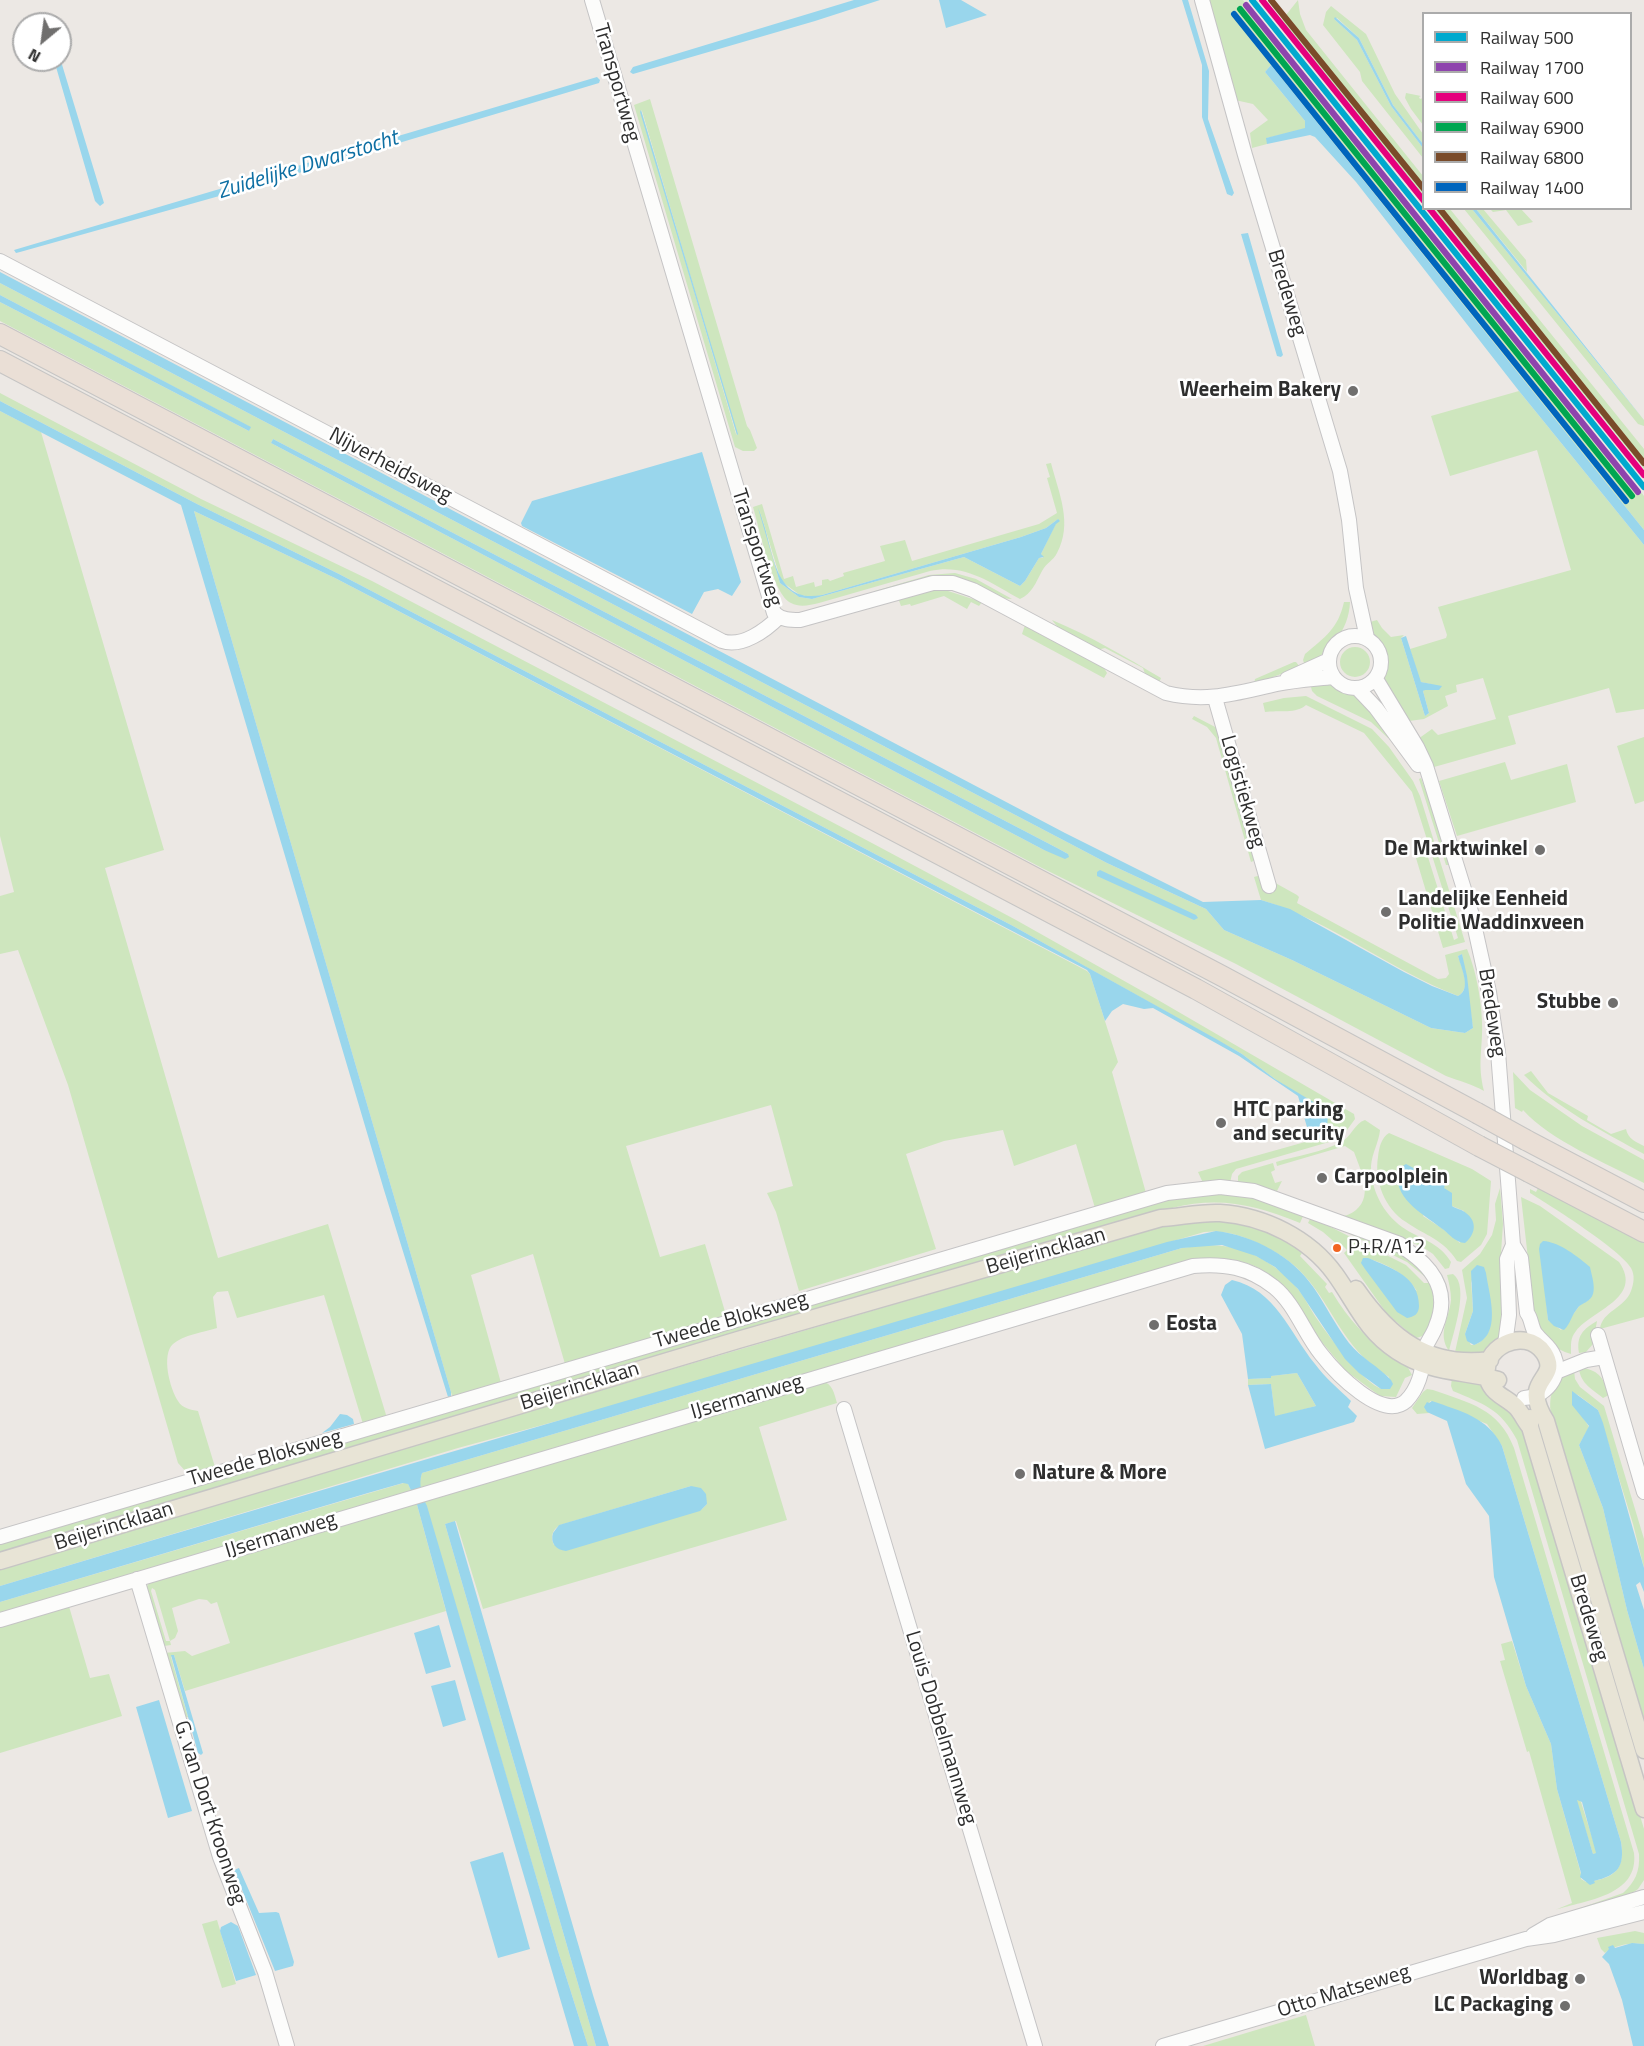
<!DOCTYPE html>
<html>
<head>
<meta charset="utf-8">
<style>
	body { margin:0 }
	#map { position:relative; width:1644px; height:2046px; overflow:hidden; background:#ece8e4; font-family:"Titillium Web",sans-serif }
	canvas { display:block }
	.legend { position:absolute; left:1422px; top:12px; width:210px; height:198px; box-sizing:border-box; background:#fff; border:2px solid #ababab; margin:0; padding:8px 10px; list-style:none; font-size:18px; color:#2e2e2e }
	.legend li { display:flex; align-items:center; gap:12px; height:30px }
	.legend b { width:30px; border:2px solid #ababab }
	.north { position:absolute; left:12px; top:12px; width:60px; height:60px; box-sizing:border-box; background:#fff; border:2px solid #ababab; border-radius:50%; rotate:209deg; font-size:16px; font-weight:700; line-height:24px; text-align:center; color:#2e2e2e }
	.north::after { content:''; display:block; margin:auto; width:21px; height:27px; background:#706f6e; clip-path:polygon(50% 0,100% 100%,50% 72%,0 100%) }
</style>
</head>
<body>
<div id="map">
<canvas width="1644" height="2046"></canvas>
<ul class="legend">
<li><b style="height:8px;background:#00a9ce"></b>Railway 500</li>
<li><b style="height:8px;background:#8e44ad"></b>Railway 1700</li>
<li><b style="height:8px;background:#e5007d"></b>Railway 600</li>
<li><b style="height:8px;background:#00a651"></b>Railway 6900</li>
<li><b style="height:8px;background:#7a4b2a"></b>Railway 6800</li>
<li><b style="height:8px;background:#0065bd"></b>Railway 1400</li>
</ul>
<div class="north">N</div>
</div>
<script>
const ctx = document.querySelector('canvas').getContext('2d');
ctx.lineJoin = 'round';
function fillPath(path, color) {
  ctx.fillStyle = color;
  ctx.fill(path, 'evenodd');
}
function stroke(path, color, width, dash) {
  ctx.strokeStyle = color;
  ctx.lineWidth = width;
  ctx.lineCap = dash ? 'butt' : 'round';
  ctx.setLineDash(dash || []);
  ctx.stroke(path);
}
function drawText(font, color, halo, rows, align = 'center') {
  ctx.font = font + ' "Titillium Web",sans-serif';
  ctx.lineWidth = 5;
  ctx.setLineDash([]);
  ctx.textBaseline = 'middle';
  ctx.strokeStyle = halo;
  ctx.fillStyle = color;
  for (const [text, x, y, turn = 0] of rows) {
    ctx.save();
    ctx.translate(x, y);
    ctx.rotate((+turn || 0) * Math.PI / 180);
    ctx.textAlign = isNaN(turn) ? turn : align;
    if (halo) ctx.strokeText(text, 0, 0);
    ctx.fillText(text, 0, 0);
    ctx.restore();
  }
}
fillPath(new Path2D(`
	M1207,0h36l401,496v34l-373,-465 -6,7 40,49v8l-38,9v6l-15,4 -2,-15 18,-13 -15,-16 -18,-4z
	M1298,0l2,14 6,16 117,146v19l-141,-175z
	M1331,6l35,28 29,60 28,40v10l-30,-39 -34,-67 -22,-20 -3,1 23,21 34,66 32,42v10l-61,-77 -2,-9 -37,-47 3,-13z
	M1406,93l15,3 -2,1 1,2 3,-1v27l-12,-16 -6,-11z
	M650,99l97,327 3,4 7,18 -3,3h-11l-8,-4 -101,-342zM641,110l1,1 95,324 -1,-1z
	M1434,209h16l194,240v20z
	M1464,209h8l172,211v6l-6,-2z
	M1476,209h7l43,51 1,12z
	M1490,209h31l12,13 -15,4 -12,-16 -13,2z
	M0,283l1107,580 99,46 18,21 68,30 139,68 34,5 8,-5 -11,-74 -4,2c4,13 14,32 0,40 -68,-26 -127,-75 -197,-96l-7,-23 7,-2 36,20 2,2 -2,6 141,76 8,-1 3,-4 -4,-19 22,-6c9,21 14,49 15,73 1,27 -5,41 2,69 -12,-7 -25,-10 -38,-15l-210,-112 -196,-97 -1040,-546v-19l249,129 1,-4 -250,-132zM273,439l786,410 9,5 -24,-4 -773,-407z
	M1519,391l125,154v164l-28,4 -7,-25 -101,28 8,28 -82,23 -11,-16 -5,-12 14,-10 6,6 58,-16 -13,-41 -27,7 1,7 -12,4 3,10 -24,13 -15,2 -24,-37v-30l-4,-9 -9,-9 -2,-14 7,-2 5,8 9,9 13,-2 -3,3 24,78 4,-3 -6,-22 7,-7 -9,-2 -2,-3 -9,-30 36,-11 1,-3 -9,-28 133,-37 -34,-120 -87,26 -19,-60z
	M0,393l201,106 171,82 498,261 146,78 142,80 196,114 1,5 -8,11 -18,12 -93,27 -4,5 -2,9h-27l-5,-11 125,-35 4,-8v-16l-52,-34 -33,-25 -229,-128 -674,-352 -142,-70 -197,-103z
	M0,411l41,21 123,418 -59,18 113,390 110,-34 59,194 -24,6 -39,-129 -87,23 -9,-27 -11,1 -4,5 4,31c-13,4 -34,7 -44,16 -12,11 -3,45 5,57 4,7 13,9 20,10l17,56 -26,8 -11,-12 -110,-378 -50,-135 -18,4v-58l14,-4 -14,-56z
	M1051,463c8,31 22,60 6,90 -4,8 -10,9 -15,18 -6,11 -10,23 -22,28 -29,-16 -55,-36 -90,-28l-111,32c-9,2 -19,5 -28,0 -18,-8 -32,-76 -38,-96l9,-3 22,75 9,-3 3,11 18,-5 1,5 7,-2v-5l6,-1 2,2 14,-5 -1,-3 42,-12 -5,-15 25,-6 7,21 127,-37 18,-11 -10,-35 3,-1 -4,-13zM759,508l22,73 19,14 12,2 10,-2 199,-58 25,-9 12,-9 -17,35 2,4h-4l-14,23 -5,5 -56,-29 -152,42 -13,-2 -19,-14z
	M194,511l143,68 750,392 3,3 28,88 -6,10 34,121 -51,15 -19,-64 -62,22 -11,-36 -59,11 -38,13 30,95 -137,42 -23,-79 -9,-19 26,-7 -22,-81 -145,41 34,111 45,-13 21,71 -161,49 -32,-110 -62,21 30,108 -48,16z
	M955,573l21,6 36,20c-23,0 -41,-21 -65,-23 -24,-2 -55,17 -72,15l54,-16z
	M945,590l37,12 -3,4 -8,-4 -4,7 -23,-13 -33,10 -1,-2 -9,2 -3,-8 25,-7z
	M1344,602h6c-1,29 -21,51 -45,64l-2,-6 2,-6c20,-17 33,-25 39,-52z
	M1052,620c38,16 74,37 109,58l-2,5 -13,-6 -3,-9 -38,-20 -8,2 -37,-20z
	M1025,625l79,43 3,5 -3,5 -82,-44z
	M1340 662a15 15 0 1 1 30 0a15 15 0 1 1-30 0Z
	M1294,662h2l4,5 -46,17 1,-5z
	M1310,683c43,0 56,23 82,53l-4,2 -17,-16 -54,-26 -5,-5z
	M1306,696l66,33 17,18 24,34 7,15 45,146 -22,6 -27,-90 11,-4 27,86 4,-2 -46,-146 -48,-59 -58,-28c-9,9 -28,5 -41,7l-2,-9 21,-5z
	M1194,716l25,13 37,131 -5,2 -35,-124 -9,-11 -15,-8z
	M1644,737v64l-9,3 -18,-58z
	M1505,762l6,18 56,-16 9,38 -119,34 -18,-55z
	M1421,778l17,45 12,42h-4l-27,-86z
	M1531,1071l17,22 40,23 -1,4 24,14 15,-5c2,10 10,13 18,17v8c-42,-23 -86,-45 -120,-79z
	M1513,1072l17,18 52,36 62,34v23c-38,-20 -93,-42 -121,-73l-1,2 -7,-4z
	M1365,1120l15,10c-1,12 -8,23 -9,36 0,24 12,47 31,61 19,13 36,14 49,35l-2,6 -4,1 -12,-15 -12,-8 -106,-38c7,3 15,6 23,8 6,1 13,-2 18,-6 18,-15 4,-41 -2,-58l-9,-6 -68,20 -1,-4c20,-6 47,-10 65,-20 10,-5 14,-19 24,-22z
	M1389,1133l83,36 19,12 -4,53 -6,11 -20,17 -4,-1c-14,-22 -31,-25 -51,-39 -21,-13 -32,-41 -28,-65 1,-9 3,-19 11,-24zM1444,1188l8,18 12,5 -4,32 -17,-14 -20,-13z
	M1273,1163l2,7 -4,2 4,11 7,-2 -5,10 -39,-8v-7l4,-4z
	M1500,1188l3,36 -2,29 2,75 -4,13 -16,14 -28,-3 12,-54 -5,-28 18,-16 12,-19 4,-15 -1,-16zM1471,1280l18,51c-5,7 -9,14 -18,14l-6,-11 8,-23z
	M1538,1188l106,55v74l-44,12c2,-18 25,-21 31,-38 3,-8 4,-16 0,-23 -10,-18 -80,-62 -101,-75v-4l6,3z
	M1219,1193l40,5 45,16 -4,9c-45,-18 -80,-27 -128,-15l-721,214 -451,130v-10l1142,-337 41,-9z
	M1521,1197l19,9 79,56c25,36 -27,48 -43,69 -6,7 -5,14 -5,23 -17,-4 -29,-18 -36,-34zM1545,1291l45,8 -10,6 -19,25 -13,-10z
	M1311,1217l95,48 18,18h8l5,18 -9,33 -17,6 2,-4 -26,-22 -43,-61 3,-3 -6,-6 -2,2 -16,-14 -15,-9zM1365,1258c21,5 40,15 52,33z
	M1192,1219h44l47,19 19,15 -2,3 27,28 -2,3 4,6 3,-1c16,27 38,51 64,68l2,-2 7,4 7,13 -7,3 -9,19 -16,-1 -34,-25 -85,-102c-39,-19 -75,-11 -113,5l-728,216v-10l2,-7 760,-225c13,-2 28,-4 41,-2 28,3 57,21 74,42 8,9 13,21 20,31 11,16 47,65 65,70 3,0 5,0 8,0l-1,-12c-50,-30 -55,-74 -92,-109 -13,-12 -28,-20 -44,-27 -16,-7 -32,-11 -49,-9l-548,162 -198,54 -458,138v-17l649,-193 513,-150z
	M1348,1233l33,11 29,13 19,23 -22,-18z
	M1453,1274c17,12 0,60 -4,77 -12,-17 0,-32 2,-51 0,-9 -2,-17 -4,-25z
	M1597,1321l-4,23 -7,8 -7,1c-3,-17 4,-24 18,-32z
	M1583,1368c17,3 21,11 26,27l-6,3c-11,-9 -22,-14 -24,-29z
	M1574,1370l1,9 5,8 24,19 40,133v29l-11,-44 -35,-114 -20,-15 -6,-2v6l17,28 -10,18 24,63 24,102 17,59v63l-93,-317c-3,-23 3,-34 23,-45z
	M1297,1373l19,33 -41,11 -4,-33 -23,1v-6l22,-1v-2z
	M1452,1377l26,4 41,38 13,35 112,375v51l-6,9 -11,8 -75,21 71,-25c12,-11 17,-21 16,-39l-122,-414c-17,-32 -34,-36 -64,-49l-2,-5z
	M822,1381c11,3 12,12 15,22l-78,24 28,93 -304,89 -27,-88 -11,3 151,522h-8l-30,-95 -134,-452zM691,1486l16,18 -5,5 -148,36c-4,-8 -2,-15 6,-20z
	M1427,1389l6,1c36,13 66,18 81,58l120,405c5,43 -48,47 -79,57l17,-7 -43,-152 -2,1 -27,-91 5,-1 -4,-16 11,-3 14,45 25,58 6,45 24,85v5l5,3c26,-3 40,-11 35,-40l-119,-396 -15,-22 -57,-23 -3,8 2,4 -12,1 -5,-6 11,-16z
	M407,1482l5,10 -412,123v-13z
	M416,1501l30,110 -261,80 -11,-36 -3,2 17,60 -6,1 -18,-65 21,-2 7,5 38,-13 -13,-41 -6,2 -4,-4 -8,-1 -27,9 6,23 -3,7 -5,3 -15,-51 -3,-2 -1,3 15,50h4l1,4 -7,1 -2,-2 -16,-56 4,-7z
	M68,1603l22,75 19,-4 13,42 -122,37v-131z
	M1576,1800h4l1,2 16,51 -4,1z
	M217,1920l19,64 -14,4 -20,-64z
	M1635,1931l9,2v11c-11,-2 -31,1 -39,9l-4,-4 -4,-11z
	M1306,2015l9,31h-112z`), '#cee6be');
fillPath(new Path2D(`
	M854,0h26l-65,21 -182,53 -3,-2 3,-5z
	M939,0h22l26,15 -41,13z
	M1182,0h6l21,71 -1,48 26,74 -2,3 -5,-2 -25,-77v-52z
	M1335,17l24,21 34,67 30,39v4l-32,-42 -34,-66 -23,-21z
	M60,58l44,145 -4,3 -5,-5 -41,-141h6z
	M1271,65l373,465v15l-125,-154 -163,-209 -41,-45 -5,-2 -43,9 -1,-6 39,-10v-7l-40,-49z
	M597,77l3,3 -1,3 -337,101 -242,68 -4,1 -2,-3z
	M641,110l97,324 -1,1 -97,-323z
	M1472,209h4l168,211z
	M1248,233l35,122 -2,2 -4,-1 -36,-122z
	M0,272l1065,561 138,69 58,-2 29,9 114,63 28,14 26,10c14,-7 3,-28 0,-40l4,-2 5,22 6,52 -8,5 -34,-5 -139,-68 -68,-30 -18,-21 -99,-46 -1107,-580z
	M0,295l251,132 -2,4 -249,-129z
	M0,401l197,103 142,70 674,352 205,114 24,14 33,25 50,30c5,9 2,19 -2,28l-12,4 -13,-45 -59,-40 -86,-48 -9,1 -21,-5 -11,7 -7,10 -15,-47 -3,-4 -750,-391 -143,-68 257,881v4l-3,1 -64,-207 -203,-685 -181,-94z
	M273,439l786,410 9,5 1,3 -4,2 -21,-9 -773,-407z
	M702,452l39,130 -9,14 -14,-7 -14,3 -12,22 -170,-88 -1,-3 11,-22z
	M758,508c2,4 4,11 6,17 10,32 13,79 58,70l199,-58 25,-9 12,-9 2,2 -4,3 -15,30 3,3 -5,1 -14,23 -5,5 -56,-29 -152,42 -13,-2 -19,-14z
	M1406,636l15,46 21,4 -3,4h-14l-2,1 6,22 -4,3 -24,-78z
	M1100,870l96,45 2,3 -4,2 -97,-44v-4z
	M1406,1164l39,21 -1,3 8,5v13c4,3 10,3 14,7 12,9 9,22 -1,30 -10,0 -16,-10 -24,-15 -19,-15 -49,-30 -43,-59z
	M1216,1231c39,5 76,25 98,57 12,18 22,38 35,55 12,15 29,23 42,37l2,4 -3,5h-9l-22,-16 -14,-14 -47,-70 -23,-22 -19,-11 -34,-11 -40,3 -760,225c-4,12 0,22 5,33l131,445 30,95h-14l-124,-421 -34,-124 -8,-17 -5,-1 -35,10 -368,109v-16c389,-117 778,-229 1167,-344z
	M1543,1241c17,1 35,16 47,26 2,10 8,26 -1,33 -5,4 -9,4 -12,9 -6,7 -6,14 -13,21l-10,-4 -6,-6 -9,-71 1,-5z
	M1363,1258h5c23,10 51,18 51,48 0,8 -5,11 -12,12l-10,-6 -32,-43 -4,-6z
	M1477,1265l7,2 2,6c3,22 17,62 -12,72l-7,-4 -2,-7 8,-23 -2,-40z
	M1232,1280c44,10 57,52 83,84 10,14 24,25 36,37l-3,6 9,9 -3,6 -89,27 -17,-64 23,-1 4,32 41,-10 -19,-33 -26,3v2l-23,1 -6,-45 -21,-39 4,-10z
	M1572,1391l26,19 5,13 41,145v24l-4,-10 -4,3 8,25v59l-17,-59 -24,-102 -24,-63 10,-19 -17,-21z
	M1432,1401c28,10 56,16 70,45l119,396c4,25 -3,33 -27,39l1,2 -5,2 -10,-8 1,-4 -24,-84 -6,-45 -25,-58 -32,-109 -5,-61 -23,-32 -19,-63 -20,-9 -3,-5 3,-5 2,1zM1577,1800l5,2 14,51 -3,1z
	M340,1414l7,1 6,4 1,5 -32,9 8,-6z
	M691,1486l10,2 5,6 1,10 -7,7 -134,40c-10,-1 -16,-8 -13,-18l6,-8z
	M455,1521l138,474 16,51h-13l-151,-522z
	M439,1625l12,42 -25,7 -12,-41z
	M171,1655h3l29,98 -2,2 -3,-2z
	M455,1680l11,40 -23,7 -12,-41z
	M159,1700l33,111 -24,7 -32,-111z
	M503,1852l27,97 -32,9 -28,-96z
	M239,1868l20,45 17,-1 3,1 15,49 -1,4 -18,5 -41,-101z
	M231,1922l7,4 18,49 -20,6 -16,-50 1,-4z
	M1632,1943l12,1v102h-11l-11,-46 -13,-36 -7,-7 7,-8 -1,-2 5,-2 2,3z`), '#99d6ec');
const minor = new Path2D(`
	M592,0l182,613c8,7 16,7 26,7l133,-37h20l20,7 193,103c42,10 70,0 111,-9 18,-4 38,-5 56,-7
	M1202,0l43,155 95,316 9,49 7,68 11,50
	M0,261l722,380c20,7 44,-11 57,-24
	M1329 662a26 26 0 1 1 52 0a26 26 0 1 1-52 0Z
	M1287,679l42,-19
	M1376,679l41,68 9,19 46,149 17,77 9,60 15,193 8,13 6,55c5,6 4,15 9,21 6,8 14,12 18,22 9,21 -9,41 -30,42
	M1358,689l18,19 42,57
	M1215,698l54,188
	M1598,1335l46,157
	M1505,1344l4,-29 -2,-56 6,-14
	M1556,1372l30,-12 18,-3
	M844,1409l191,637
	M0,1537l1167,-344 53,-6 34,4 146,53
	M137,1579l83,278 45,115 22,74
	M0,1620l1193,-354c31,-3 56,1 81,21 21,17 30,46 47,67 14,18 61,68 85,47 12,-12 17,-30 17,-46 1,-10 10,-19 13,-29 17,-40 -10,-66 -42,-84
	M1533,1935l17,-10 94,-28
	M1163,2046l363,-107 28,-4 90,-23`);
const major = new Path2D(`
	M1356,1289c34,49 72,79 134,71
	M1530,1418v9l114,382
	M1530,1427c-5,-6 -8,-13 -13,-19 -9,-10 -24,-13 -29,-28 -10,-32 37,-55 56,-27 12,19 -4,23 -7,38 -2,10 4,22 9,30l98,329
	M0,1561l738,-221 423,-122c19,-1 39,-6 59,-5 44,3 89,25 115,61 21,29 30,56 62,77 35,23 64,19 101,29`);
const highway = new Path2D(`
	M0,334l1222,642 255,137
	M0,361l1196,628 283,157
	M1526,1140l118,62
	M1529,1172l115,60`);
stroke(minor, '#c5c4c5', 16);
stroke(major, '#c6c5c4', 19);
stroke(highway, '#c6c5c4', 22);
stroke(minor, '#fcfcfb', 14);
stroke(major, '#e8e4d6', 16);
stroke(highway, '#eadfd6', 20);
const highwayBridge = new Path2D(`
	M1477,1113l49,27
	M1479,1146l50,26`);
stroke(highwayBridge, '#c6c5c4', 22, []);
stroke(highwayBridge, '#eadfd6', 20);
stroke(new Path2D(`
	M1252,0l392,487`), '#00a9ce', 6);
stroke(new Path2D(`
	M1246,5l392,487`), '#8e44ad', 6);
stroke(new Path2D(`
	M1262,0l162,201
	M1429,208l215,267`), '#e5007d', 6);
stroke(new Path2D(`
	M1240,9l392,487`), '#00a651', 6);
stroke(new Path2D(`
	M1271,0l153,189
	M1439,208l205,255`), '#7a4b2a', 6);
stroke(new Path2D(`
	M1234,14l392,487`), '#0065bd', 6);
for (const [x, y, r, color] of [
	[1353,391,6,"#706f6e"],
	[1540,850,6,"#706f6e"],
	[1386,912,6,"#706f6e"],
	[1613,1003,6,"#706f6e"],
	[1221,1123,6,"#706f6e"],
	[1322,1178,6,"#706f6e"],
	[1337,1248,5,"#f26522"],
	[1154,1325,6,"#706f6e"],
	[1020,1474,6,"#706f6e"],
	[1580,1979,6,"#706f6e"],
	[1565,2006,6,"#706f6e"]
]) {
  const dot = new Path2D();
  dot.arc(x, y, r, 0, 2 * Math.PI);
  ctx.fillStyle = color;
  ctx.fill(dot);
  stroke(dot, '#fff', 2);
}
drawText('20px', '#2e2e2e', '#fff', [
	["P+R/A12",1348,1248]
], 'left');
drawText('21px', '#2e2e2e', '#fff', [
	["Transportweg",616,83,74],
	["Bredeweg",1286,293,73],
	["Nijverheidsweg",390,466,28],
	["Transportweg",756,548,72],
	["Logistiekweg",1242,792,74],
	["Bredeweg",1491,1013,81],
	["Beijerincklaan",1046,1252,-16],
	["Tweede Bloksweg",731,1321,-16],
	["Beijerincklaan",580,1387,-17],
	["IJsermanweg",747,1398,-16],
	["Tweede Bloksweg",265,1459,-16],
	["Beijerincklaan",114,1527,-17],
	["IJsermanweg",281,1536,-17],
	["Bredeweg",1588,1618,73],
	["Louis Dobbelmannweg",940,1728,73],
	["G. van Dort Kroonweg",209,1813,72],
	["Otto Matseweg",1344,1992,-17]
]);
drawText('bold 21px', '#2e2e2e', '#fff', [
	["Weerheim Bakery",1341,391],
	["De Marktwinkel",1528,850],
	["Landelijke Eenheid",1398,900,"left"],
	["Politie Waddinxveen",1398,924,"left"],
	["Stubbe",1601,1003],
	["HTC parking",1233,1111,"left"],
	["and security",1233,1135,"left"],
	["Carpoolplein",1334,1178,"left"],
	["Eosta",1166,1325,"left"],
	["Nature & More",1032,1474,"left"],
	["Worldbag",1568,1979],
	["LC Packaging",1553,2006]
], 'right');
drawText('italic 22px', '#0d6fa3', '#fff', [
	["Zuidelijke Dwarstocht",308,166,-17]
]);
</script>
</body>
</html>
